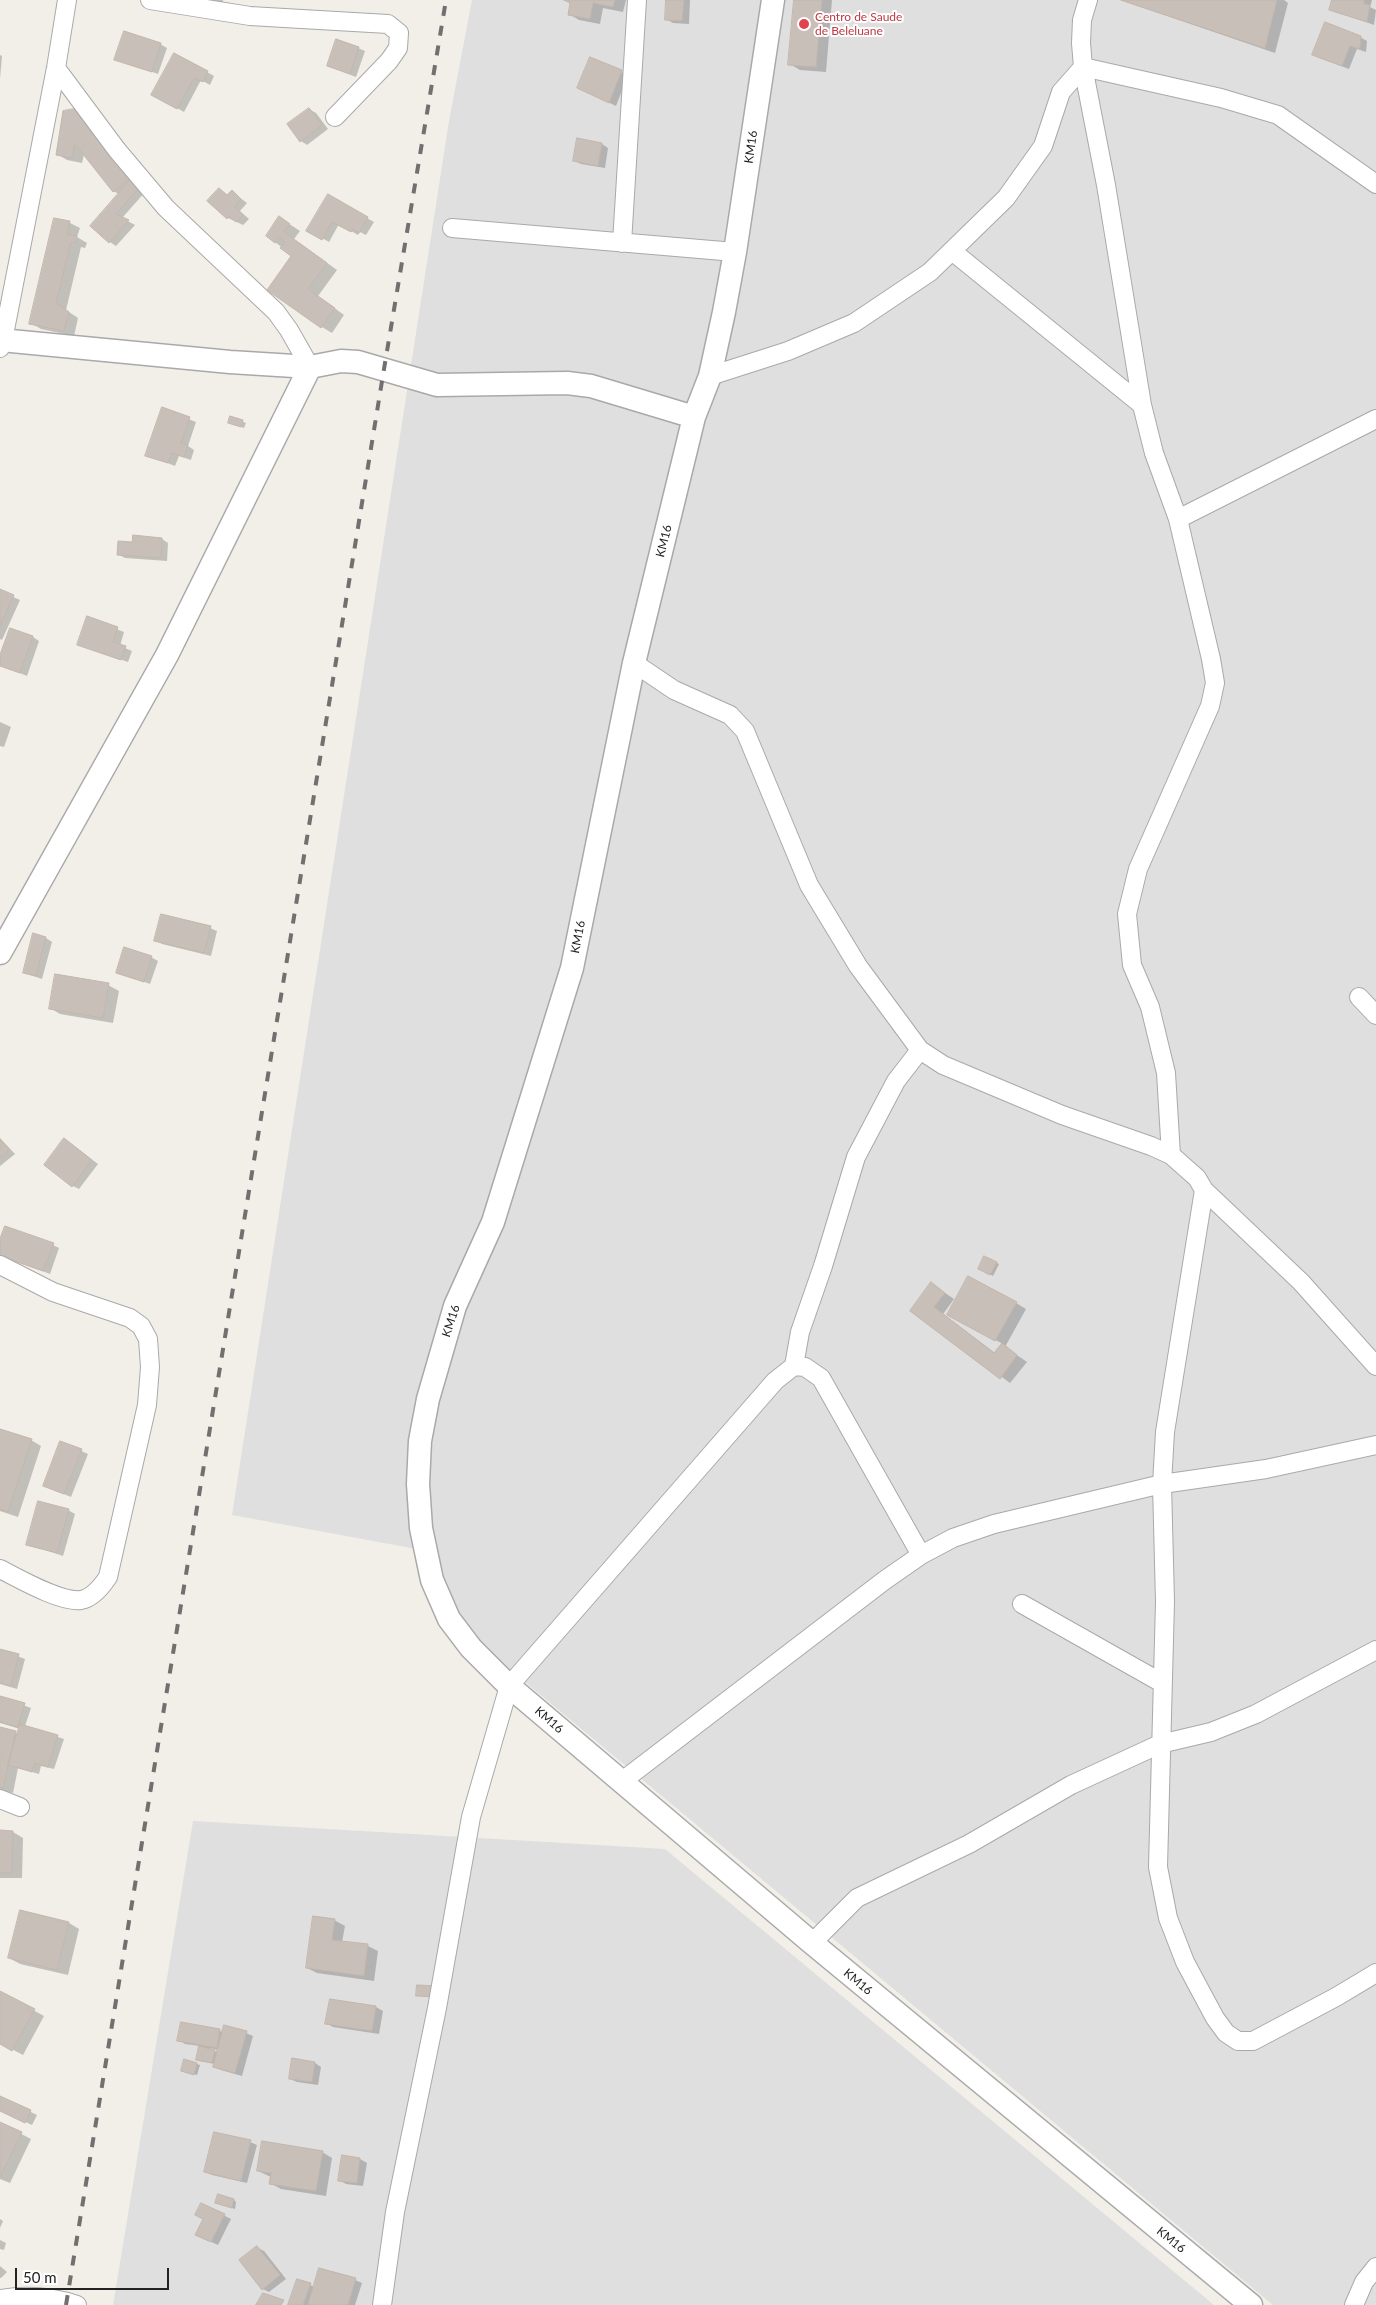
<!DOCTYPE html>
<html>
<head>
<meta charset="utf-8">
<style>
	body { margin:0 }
	#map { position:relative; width:1376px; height:2305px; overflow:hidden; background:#f2efe9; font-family:Lato,sans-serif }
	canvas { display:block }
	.scale { position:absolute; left:15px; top:2268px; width:154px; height:22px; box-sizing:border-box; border:2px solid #222; border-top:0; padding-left:6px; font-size:15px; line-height:18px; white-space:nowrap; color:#222; -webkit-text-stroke:4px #fff; paint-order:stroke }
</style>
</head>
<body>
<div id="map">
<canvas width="1376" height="2305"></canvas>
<div class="scale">50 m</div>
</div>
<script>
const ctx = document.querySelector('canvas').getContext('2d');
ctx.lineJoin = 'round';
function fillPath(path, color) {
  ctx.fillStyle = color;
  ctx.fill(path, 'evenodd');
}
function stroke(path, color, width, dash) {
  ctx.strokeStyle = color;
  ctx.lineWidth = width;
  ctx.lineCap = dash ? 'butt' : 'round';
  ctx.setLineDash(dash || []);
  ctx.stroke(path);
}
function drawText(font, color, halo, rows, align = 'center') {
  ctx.font = font + ' Lato,sans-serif';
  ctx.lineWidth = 4;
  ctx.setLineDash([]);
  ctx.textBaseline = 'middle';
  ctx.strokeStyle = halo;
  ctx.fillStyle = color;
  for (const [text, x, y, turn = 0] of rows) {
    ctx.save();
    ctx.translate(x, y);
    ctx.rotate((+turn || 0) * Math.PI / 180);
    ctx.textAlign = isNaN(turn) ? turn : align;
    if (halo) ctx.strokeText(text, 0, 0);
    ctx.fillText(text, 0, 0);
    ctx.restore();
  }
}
fillPath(new Path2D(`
	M472,0h904v2305h-103l-814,-678 -37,-77 -190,-35 217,-1394z
	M193,1821l472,28 549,456h-1101z`), '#e0dfdf');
fillPath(new Path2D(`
	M169,0h54l-1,6z
	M565,0h61l-3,12 -20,-4 -3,16 -21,-4 -10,-6 2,-10z
	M667,0h23l-1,24 -16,-1 -7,-4z
	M795,0h37l-6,72 -26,-2 -10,-6z
	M1121,0h163l4,3 -13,50z
	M1333,0h39l-2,7 6,3 -2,15 -44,-16z
	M1360,37l7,4 -1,11 -9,-3 -8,20 -29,-11z
	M160,44l7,4 -9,26 -42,-15z
	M358,48l7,3 -9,26 -28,-11z
	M175,54l39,22 -4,9 -9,-5 -17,32 -31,-18z
	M0,55l2,1 -2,23z
	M621,72l7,3 -12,31 -31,-15z
	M309,109l7,4 12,16 -21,16 -6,-4z
	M74,111l11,6 61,74 -24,27 13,7 -19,21 -6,-4 9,-48 -6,-3 -29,-37 -2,9 -15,-3 -10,-6z
	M578,140l24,4 6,4 -3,20 -24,-4 -7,-4z
	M219,190l9,6 4,-4 15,11 -7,8 9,8 -6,6 -15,-7 -19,-17z
	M328,196l46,26 -8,13 -6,-3 -2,3 -19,-11 -10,18 -21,-12z
	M280,218l20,13 -6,8 43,31 -19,26 26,19 -12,18 -10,-6 -29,-71 -18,-14z
	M55,219l15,4 10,5 -3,9 10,6 -2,5 -4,-1 -15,63 12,8 -4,18 -33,-7 -10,-6z
	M163,409l33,13 -8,24 6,4 -3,10 -12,-4 -4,10 -28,-11z
	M231,417l15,6 -2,5 -15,-5z
	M134,537l28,2 6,4 -1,18 -42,-3 -7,-4 15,-10z
	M0,591l20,9 -18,40 -2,-1z
	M87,618l37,14 -4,14 12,5 -4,11 -50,-17z
	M33,637l6,4 -12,35 -27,-11v-7z
	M0,722l11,5 -7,20 -4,-1z
	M210,928l7,3 -6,25 -49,-12 -6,-4z
	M46,938l6,4 -10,37 -18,-6z
	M151,957l7,4 -8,23 -33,-12z
	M108,985l11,6 -6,32 -53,-9 -10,-6z
	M0,1138l15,16 -15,12z
	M71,1144l27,20 -19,25 -6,-3z
	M0,1243l53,2 6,3 -9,26 -50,-19z
	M985,1257l14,7 -6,12 -14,-8z
	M932,1284l22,15 -11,15 52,39 8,-9 -45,-24 58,-17 10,6 -21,38 22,15 -17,21 -98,-73z
	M0,1432l31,8 10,6 -23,71 -18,-6z
	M61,1442l27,12 -17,43 -27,-11z
	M68,1510l7,4 -12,42 -35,-12z
	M0,1650l25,9 -8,30 -17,-5z
	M0,1697l31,11 -6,18 39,13 -10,30 -13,-3 -2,8 -21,-6 -5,25 -13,-3v-62l19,6 1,-5 -20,-6z
	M0,1832h13l10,6 -1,40h-22z
	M20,1912l49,11 10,6 -11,46 -48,-11 -11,-6z
	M334,1920l11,6 -3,16 26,4 10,5 -4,30 -57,-8 -10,-5z
	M0,1992l44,24 -21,39 -23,-12z
	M331,2000l45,7 7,4 -4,23 -46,-7 -6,-4z
	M182,2023l42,9 22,1 7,3 -11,40 -21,-6 -7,-3 1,-3 -15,-3v-15l-15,-2 -6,-4zM210,2048l9,2 -1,3 -9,-5z
	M315,2063l6,4 -3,18 -21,-3 -7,-3z
	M197,2064l3,1 -3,10 -12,-3z
	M0,2097l37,18 -5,10 -32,-15z
	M0,2123l31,16 -21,44 -10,-4z
	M250,2142l7,3 -10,38 -35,-8 -6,-3z
	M322,2152l10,6 -6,38 -45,-7 -11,-6 1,-6 -13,-6z
	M343,2157l17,2 7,4 -4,23 -17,-2 -7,-4z
	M234,2200l2,2 -1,7 -16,-5z
	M201,2204l30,15 -13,26 -15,-7 1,-19z
	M0,2219l3,2 -3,7z
	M0,2240l6,3 -2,7 -4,-1z
	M258,2248l6,3 22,28 -17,13 -6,-3z
	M0,2266l7,6 -6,6h-1z
	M355,2280l7,3 -7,22h-65l20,-20 4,2z`), '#0003');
const building = new Path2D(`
	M564,0h51l-2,7 -20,-4 -3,16 -22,-4 2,-12z
	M666,0h18l-2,21 -17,-1z
	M794,0h28l-6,67 -28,-2z
	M1121,0h156l-12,48z
	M1332,0h32v4l6,1 -3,17 -38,-12z
	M1325,22l36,14 -1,13 -10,-3 -8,20 -30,-11z
	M124,31l37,12 -9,29 -38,-12z
	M336,39l23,8 -9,27 -23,-8z
	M174,53l34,18 -5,11 -9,-4 -17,31 -26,-14z
	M590,57l32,13 -13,33 -32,-15z
	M309,108l13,17 -22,17 -13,-18z
	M74,109l55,70 -16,13 -38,-48 -3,14 -16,-3 7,-44z
	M577,138l25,5 -4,23 -25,-5z
	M131,179l9,8 -24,27 13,6 -20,23 -19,-17z
	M219,188l8,7 5,-5 9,9 -7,8 9,8 -7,7 -7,-6 -2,3 -20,-18z
	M328,194l40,23 -9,16 -6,-4 -2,3 -19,-10 -10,18 -16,-9z
	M279,216l11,8 -6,8 43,31 -19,26 27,19 -14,20 -54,-38 24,-34 -11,-8 5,-6 -6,-5 -4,6 -9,-7z
	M54,218l16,3 -3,13 10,2 -2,7 -4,-1 -15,61 13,9 -5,19 -35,-7z
	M162,407l28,10 -9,26 7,2 -4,12 -12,-4 -4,10 -23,-7z
	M230,416l13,4 -2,7 -13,-4z
	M133,535l29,3 -1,20 -44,-3 1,-14 14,1z
	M0,589l14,6 -14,31z
	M87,616l31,11 -5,15 13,4 -5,14 -44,-15z
	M10,628l23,8 -13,37 -20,-7v-11z
	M161,914l50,12 -7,27 -50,-12z
	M33,933l13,4 -10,39 -13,-3z
	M124,947l28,9 -8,26 -28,-9z
	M55,974l54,9 -6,35 -54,-9z
	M64,1138l28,22 -20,27 -28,-22z
	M0,1139l9,11 -9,7z
	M5,1226l49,17 -11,28 -43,-15v-17z
	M984,1256l13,6 -7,13 -12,-6z
	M968,1276l49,26 -22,39 -48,-26z
	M931,1282l14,11 -11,14 60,46 8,-10 15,12 -17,24 -90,-68z
	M0,1429l32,10 -24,73 -8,-3z
	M60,1441l22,8 -18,45 -21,-8z
	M38,1501l31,8 -12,44 -31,-8z
	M0,1649l19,5 -8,32 -11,-3z
	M0,1696l25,7 -7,24 -18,-5z
	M20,1724l38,11 -10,32 -13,-4 -3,9 -24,-7z
	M0,1727l16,4 -13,57 -3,-1z
	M0,1830l13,1 -1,42h-12z
	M20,1910l49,12 -12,48 -49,-12z
	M313,1916l22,3 -3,21 36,4 -4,32 -58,-8z
	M417,1985l21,1v11l-22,-1z
	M0,1991l35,18 -23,42 -12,-7z
	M330,1999l46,7 -4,25 -47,-7z
	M181,2022l39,7 -3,19 -40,-7z
	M224,2025l23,6 -12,42 -22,-6z
	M199,2046l16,4 -3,13 -16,-3z
	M292,2058l23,4 -3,20 -23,-3z
	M184,2059l13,4 -3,12 -13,-4z
	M0,2096l31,14 -6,13 -25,-12z
	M0,2122l22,10 -22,46z
	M214,2132l37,8 -10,41 -37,-9z
	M262,2141l61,10 -7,40 -47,-7 2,-11 -14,-2z
	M342,2155l18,3 -3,25 -19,-2z
	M218,2194l16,5 -2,9 -17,-5z
	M201,2203l24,11 -14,28 -16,-7 8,-16 -8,-4z
	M257,2246l23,29 -18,15 -23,-30z
	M319,2268l37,10 -8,27h-40z
	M297,2279l14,4 -8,22h-15z
	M263,2293l21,7 -3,5h-25z`);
fillPath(building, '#c7bfb8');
stroke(building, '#c4b6ab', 1);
const minor = new Path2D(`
	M150,0l100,16 138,8 11,9 -1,15 -9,13 -54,56
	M1088,0l-6,20 -1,23 2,24 23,118 36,220 12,48 24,66 33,140 4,24 -5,23 -72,163 -11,45 5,51 18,42 16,66 5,82
	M56,68l61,82 49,58 110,104 13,18 21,37
	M452,228l283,24
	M622,243l15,-243
	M952,251l190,154
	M0,348l3,-8 53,-272 11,-68
	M710,376l78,-25 66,-28 76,-51 76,-74 37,-52 18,-54 22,-25 138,31 57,17 98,69
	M1178,519l198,-100
	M634,663l40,27 56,25 15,16 64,154 49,81 62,84 23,15 119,50 89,31 20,9 26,23 7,12 -39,242 -3,52 3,118 -7,265 10,51 17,44 30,56 11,15 12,8h15l83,-44 40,-24
	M1359,997l17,18
	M1204,1190l97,92 75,84
	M0,1265l53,27 77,26 11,8 7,13 2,28 -3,38 -39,172c-6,9 -16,21 -27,23 -20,3 -63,-22 -81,-31
	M794,1366l6,-34 23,-66 33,-109 40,-76 24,-31
	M1022,1604l140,79
	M621,1782l264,-202 36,-25 32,-17 41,-14 168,-40 104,-15 110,-24
	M0,1799l20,8
	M812,1943l45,-45 112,-54 102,-59 89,-41 51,-12 45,-18 120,-64
	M0,2299c25,-4 53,-2 77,6
	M382,2305l13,-93 42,-204 34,-191 38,-131 266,-305 19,-15 11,1 16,11 100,177
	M1354,2305l10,-23 12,-15`);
const tertiary = new Path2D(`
	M773,0l-38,252 -11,60 -14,64 -16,41 -60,246 -62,305 -79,254 -38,84 -27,93 -8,42 -2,43 3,44 11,52 17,39 22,29 38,38 303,257 439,362
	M0,340l230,22 80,5 31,-6 17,1 79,23 130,-2 24,3 103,31
	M0,953l167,-298 143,-288`);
stroke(minor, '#a9a9a9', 20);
stroke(tertiary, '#a9a9a9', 25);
stroke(minor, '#fff', 18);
stroke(tertiary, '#fff', 22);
stroke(new Path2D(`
	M66,2305l318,-1936 62,-369`), '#707070', 4, [10, 10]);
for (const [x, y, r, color] of [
	[804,24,6,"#e0444e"]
]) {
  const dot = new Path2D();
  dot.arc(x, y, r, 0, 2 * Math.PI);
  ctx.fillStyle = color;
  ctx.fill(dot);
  stroke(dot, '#fff', 2);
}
drawText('12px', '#be3a42', '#fff', [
	["Centro de Saude",815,17],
	["de Beleluane",815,31]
], 'left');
drawText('12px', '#222', '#fff', [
	["KM16",751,147,-82],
	["KM16",664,541,-76],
	["KM16",578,937,-79],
	["KM16",451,1321,-72],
	["KM16",549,1720,41],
	["KM16",858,1982,40],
	["KM16",1171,2240,39]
]);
</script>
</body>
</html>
